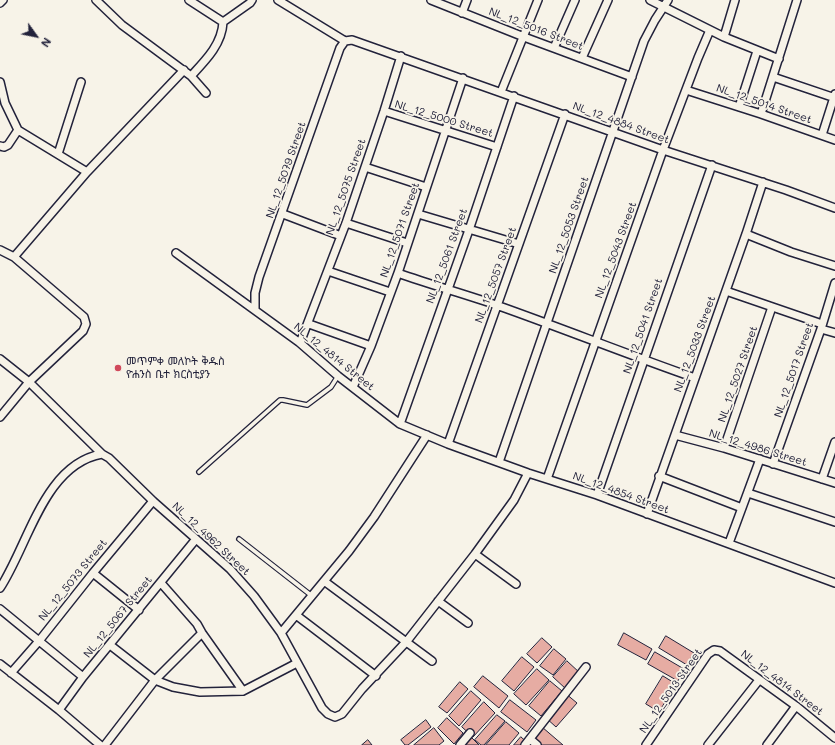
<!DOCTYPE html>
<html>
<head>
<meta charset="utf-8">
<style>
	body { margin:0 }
	#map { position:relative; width:835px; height:745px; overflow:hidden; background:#f7f3e8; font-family:Mali,sans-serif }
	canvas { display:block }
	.north { position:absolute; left:16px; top:16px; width:40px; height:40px; -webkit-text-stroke:3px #f7f3e8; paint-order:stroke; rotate:123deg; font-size:11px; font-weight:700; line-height:16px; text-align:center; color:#22223b }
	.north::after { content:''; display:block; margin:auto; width:14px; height:18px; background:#22223b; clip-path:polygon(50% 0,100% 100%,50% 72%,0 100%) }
</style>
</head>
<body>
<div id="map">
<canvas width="835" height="745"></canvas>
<div class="north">N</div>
</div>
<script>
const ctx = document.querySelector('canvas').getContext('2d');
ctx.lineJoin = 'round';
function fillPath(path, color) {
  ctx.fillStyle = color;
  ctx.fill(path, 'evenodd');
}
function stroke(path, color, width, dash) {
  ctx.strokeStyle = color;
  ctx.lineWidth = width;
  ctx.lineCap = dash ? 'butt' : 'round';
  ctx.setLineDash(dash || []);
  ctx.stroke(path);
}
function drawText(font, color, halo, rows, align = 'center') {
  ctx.font = font + ' Mali,"Noto Sans Ethiopic",sans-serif';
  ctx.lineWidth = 3.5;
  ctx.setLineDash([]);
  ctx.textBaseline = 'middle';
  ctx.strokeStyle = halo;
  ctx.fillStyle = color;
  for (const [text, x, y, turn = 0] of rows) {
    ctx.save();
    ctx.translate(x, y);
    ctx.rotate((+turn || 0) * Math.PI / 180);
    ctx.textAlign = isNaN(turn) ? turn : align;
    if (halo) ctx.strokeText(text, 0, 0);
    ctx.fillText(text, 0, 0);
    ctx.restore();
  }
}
const building = new Path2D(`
	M624,633l28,16 -6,11 -28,-15z
	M666,636l28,17 -7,12 -28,-17z
	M542,638l10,9 -15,16 -10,-9z
	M554,649l12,10 -13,16 -13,-9z
	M655,652l29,17 -6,12 -30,-17z
	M522,657l12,10 -20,24 -12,-10z
	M567,661l13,12 -14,16 -13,-12z
	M537,669l12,11 -23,25 -12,-11z
	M483,676l25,20 -9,12 -25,-21z
	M663,676l13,8 -17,28 -13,-8z
	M550,681l12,10 -21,25 -12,-10z
	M460,682l8,7 -21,24 -8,-6z
	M471,691l10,9 -22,26 -10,-10z
	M565,693l12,10 -21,24 -11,-10z
	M510,700l26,20 -9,12 -26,-20z
	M484,702l11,11 -22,24 -11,-10z
	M497,715l8,6 -21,24h-3l-6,-5z
	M447,718l16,15 -9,11 -16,-16z
	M426,720l5,7 -23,18h-3l-4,-5z
	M506,722l13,11 -10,12h-23z
	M542,727l21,18h-21l-9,-8z
	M434,728l10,13 -5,4h-25z
	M468,734l11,11h-22z
	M521,737l9,8h-16z
	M368,740l4,5h-10z`);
fillPath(building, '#e6aca3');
stroke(building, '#22223b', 1);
const lane = new Path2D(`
	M199,472l81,-72h3l24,5 24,-18 7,-11
	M239,539l73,57`);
const street = new Path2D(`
	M96,0l26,25 69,51c15,-16 31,-32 32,-54
	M189,0l34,22
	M278,0l67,41 7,-1 311,110 123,40 49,18
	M431,0l93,37 108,40
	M650,0l74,37 55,22
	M0,3l3,-3
	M462,13l5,-13
	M223,22l27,-19 2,-3
	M724,37l11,-37
	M554,48l21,-48
	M582,58l26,-58
	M191,76l15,17
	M773,77l62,21
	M0,82l5,21 13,27 69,42
	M686,90l75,24 74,26
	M501,92l37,-92
	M739,107l18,-56
	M384,111l113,36
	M761,114l36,-114
	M822,135l13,-41
	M0,146l4,1 4,-2 10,-15
	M58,154l23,-72
	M365,167l61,20
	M283,214l58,22
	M418,214l101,30
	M346,223l61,20
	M746,234l45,18 44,14
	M0,250l14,7 70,60 2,7 -3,7 -54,51 -29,35
	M176,253l124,90 38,33 62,48 48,20 80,29 69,22 238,88
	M14,257l73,-85 97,-102
	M328,271l62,21
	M398,273c33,12 67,21 101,33 65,23 130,49 196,72
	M726,291l96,33
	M255,309v-16l4,-16 81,-229 5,-7
	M309,324l62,22
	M821,329l14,4
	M300,343l46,-120 38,-112 17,-55
	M0,359l29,23 73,72 7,4 44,43 77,68 24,27 27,37 41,75 6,6 7,3 7,-3 20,-25 45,-48 68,-87 39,-54 14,-27
	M353,387l18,-41 27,-73 65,-195
	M400,424l69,-194 45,-134
	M675,435l49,13 111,35
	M448,444l117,-330
	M724,448l48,-141
	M499,462l145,-421 11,-21 13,-20
	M773,464l48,-135 14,-46
	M659,476l83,32
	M547,479l116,-329 35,-92 12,-28
	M822,479l13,-37
	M748,493l87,29
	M597,495l115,-330
	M647,514l99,-280 17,-52
	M729,543l31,-84
	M475,554l41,30
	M93,573l46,37
	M324,581l108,80
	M161,583l36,41 5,9 41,58
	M0,588c28,-42 44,-124 102,-134
	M438,601l30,22
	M0,609l83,68
	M296,615l80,61
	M281,633l68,-82 25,-34 53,-82
	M110,645l45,35 18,7 27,5 43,-1 54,-28
	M0,664l59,46 41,35
	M11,673l28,-32 54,-68 60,-72
	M59,710l24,-33 113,-138
	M530,739l7,6
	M105,745l50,-65 47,-47
	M460,745l10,-12
	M525,745l61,-78
	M646,745l62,-91 6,-4 6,1 76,55 39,32
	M708,745l51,-65
	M767,745l29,-39`);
stroke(lane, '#22223b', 6);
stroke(street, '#22223b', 10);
stroke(lane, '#f7f3e8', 3.5);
stroke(street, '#f7f3e8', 7);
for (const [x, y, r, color] of [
	[118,368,4,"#d1495b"]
]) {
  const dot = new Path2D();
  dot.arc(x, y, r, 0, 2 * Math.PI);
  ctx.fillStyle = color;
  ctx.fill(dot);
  stroke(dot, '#f7f3e8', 1.5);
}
drawText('11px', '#22223b', '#f7f3e8', [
	["NL_12_5016 Street",536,29,21],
	["NL_12_5014 Street",764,104,19],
	["NL_12_5000 Street",444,119,17],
	["NL_12_4884 Street",621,123,20],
	["NL_12_5079 Street",286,170,-71],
	["NL_12_5075 Street",346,187,-71],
	["NL_12_5053 Street",569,225,-71],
	["NL_12_5071 Street",400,230,-71],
	["NL_12_5043 Street",616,250,-70],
	["NL_12_5061 Street",447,256,-70],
	["NL_12_5057 Street",496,275,-70],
	["NL_12_5041 Street",643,326,-71],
	["NL_12_5033 Street",695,344,-70],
	["NL_12_4814 Street",334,357,39],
	["NL_12_5017 Street",794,370,-71],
	["NL_12_5027 Street",738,374,-71],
	["NL_12_4986 Street",758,448,17],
	["NL_12_4854 Street",621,493,20],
	["NL_12_4962 Street",211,539,43],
	["NL_12_5073 Street",73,580,-51],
	["NL_12_5067 Street",118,617,-51],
	["NL_12_4814 Street",782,683,37],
	["NL_12_5013 Street",671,691,-55]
]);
drawText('11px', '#22223b', '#f7f3e8', [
	["መጥምቀ መለኮት ቅዱስ",126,362],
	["ዮሐንስ ቤተ ክርስቲያን",126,375]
], 'left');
</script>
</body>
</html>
